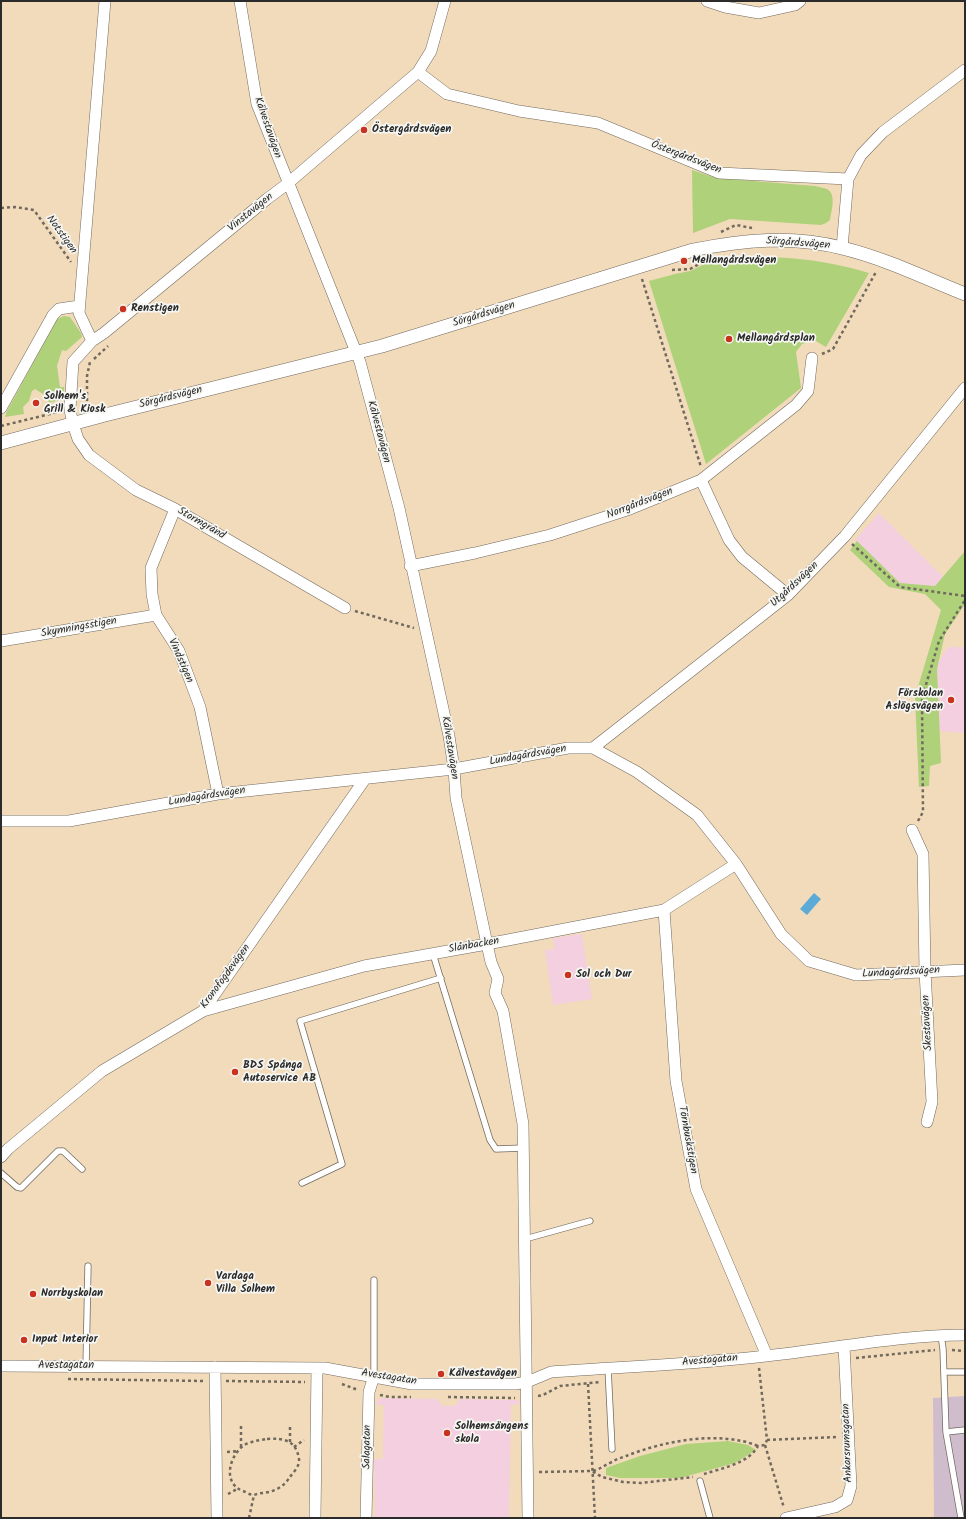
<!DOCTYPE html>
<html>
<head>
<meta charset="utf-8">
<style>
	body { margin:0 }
	#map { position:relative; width:966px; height:1519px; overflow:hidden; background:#f2dbbb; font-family:Kalam,sans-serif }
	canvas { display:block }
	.frame { position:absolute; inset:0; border:2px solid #2b2b2b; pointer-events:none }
</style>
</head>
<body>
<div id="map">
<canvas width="966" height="1519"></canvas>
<div class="frame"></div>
</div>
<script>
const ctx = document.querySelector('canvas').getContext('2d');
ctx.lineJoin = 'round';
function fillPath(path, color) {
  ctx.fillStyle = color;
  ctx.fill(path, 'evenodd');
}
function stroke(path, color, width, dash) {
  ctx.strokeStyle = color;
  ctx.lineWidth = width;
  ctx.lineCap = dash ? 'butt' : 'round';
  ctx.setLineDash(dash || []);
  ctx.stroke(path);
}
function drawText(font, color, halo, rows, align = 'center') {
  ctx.font = font + ' Kalam,sans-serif';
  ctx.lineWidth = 3.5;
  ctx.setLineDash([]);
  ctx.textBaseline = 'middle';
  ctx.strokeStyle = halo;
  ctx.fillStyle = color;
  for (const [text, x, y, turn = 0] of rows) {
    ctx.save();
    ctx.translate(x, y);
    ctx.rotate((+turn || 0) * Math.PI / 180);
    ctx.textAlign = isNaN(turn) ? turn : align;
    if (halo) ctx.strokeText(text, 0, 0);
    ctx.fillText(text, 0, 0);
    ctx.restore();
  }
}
fillPath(new Path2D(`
	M879,513l64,64 -8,9 -35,-3 -45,-43z
	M948,647h17v86l-27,-2 -3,-63z
	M582,934l10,65 -39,6 -8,-55 10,-1 -2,-11z
	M381,1398l57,1 1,3 5,4h9l4,-2 2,-5 59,1 2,4 -9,1 -2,113h-134l-1,-59h9l1,-54 -9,-1z`), '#f3cfdf');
fillPath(new Path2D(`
	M965,1396v122h-31l-1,-120z`), '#cfbdce');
fillPath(new Path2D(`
	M692,170l24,8 99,8c4,1 9,2 12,3 10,5 4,23 3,31l-4,3 -5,2 -91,-6 -37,14z
	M754,257c43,0 74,4 115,16l-43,74 -12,-7 -12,4 -6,8 5,36 -95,76 -57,-183 26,-7 15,-3 19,-9z
	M64,316l6,1 11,16 1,4 -16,14 -4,-1 -5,16 3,21h4v6l-5,7 -10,3 -2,-9h-4l-8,-5 -3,2 -3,10 -6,6 1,7 -19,3 2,-6 50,-92z
	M857,541l43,42 35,3 30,-35v53l-20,30 -8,35 4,94 -11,3 -1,20 -10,1 -4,-90 26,-87 -16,-16 -36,-7 -39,-37z
	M728,1441l20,4 8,5 -21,13 -55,15h-60l-14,-3v-7l34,-12 46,-12z`), '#aed17a');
fillPath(new Path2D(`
	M814,893l7,6 -14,16 -7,-6z`), '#5cabd6');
const service = new Path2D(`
	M433,954l57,186 6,9 28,-1
	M1,1173l16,14 4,1 37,-37h5l19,18
	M302,1183l40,-19 -42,-143 141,-43
	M525,1239l65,-18
	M374,1280v96
	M941,1335l2,14 3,83 15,86
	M86,1367l2,-101
	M608,1368l4,81
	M944,1372h21
	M946,1432l19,-2
	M700,1481l10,37`);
const minor = new Path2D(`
	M240,1l17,103 103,258 39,146 50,228 5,33 2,29 31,146 4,18 7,17 -3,14 8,18 20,113 5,394
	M707,1l18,6 34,6 36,-8 5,-4
	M418,72l29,22 72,17 79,12 121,50 129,6
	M842,248l6,-69 13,-24 22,-23 82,-62
	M92,341l-13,-28 26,-312
	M1,408l52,-93 6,-6 20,-3
	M701,480l28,60 13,17 46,38
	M175,509l-24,59 1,26 4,21 23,36 21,56 18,87
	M410,566l65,-13 75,-18 80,-26 71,-29 95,-75 12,-14 4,-33
	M345,608l-170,-99 -39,-19 -47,-35 -11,-16 -5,-15 -3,-14 3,-48 19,-21 12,-8 163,-134 20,-15 131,-112 13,-21 14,-50
	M1,641l155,-26
	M593,748l195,-153 57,-59 120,-148
	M1,821h68l149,-27 236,-25 114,-21h25l44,24 60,43 39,49 45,70 28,27 47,14 109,-5
	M912,830l11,24 2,117 7,131 -5,20
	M664,910l12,171 20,108 71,167
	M203,1011l161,-45 123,-22 177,-34 72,-46
	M1,1157l7,-8 94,-78 101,-60 162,-232
	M1,1366l324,2 87,16h103l12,-2 24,-10c72,-5 144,-8 215,-16 66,-7 132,-21 199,-21
	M215,1367l2,151
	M315,1518l2,-150
	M366,1518l3,-126 5,-16
	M786,1518l49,-11 12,-7 4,-14 -7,-140`);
const tertiary = new Path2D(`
	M1,443l104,-28 277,-69 311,-96c50,-10 99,-15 149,-2 42,10 83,30 123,46`);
stroke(service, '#71695d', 7);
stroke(minor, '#71695d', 12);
stroke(tertiary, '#71695d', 14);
stroke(new Path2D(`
	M1,208l14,-1 19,3 37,52
	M721,232l15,-7 16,3
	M672,270l18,-1 13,-7
	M642,279l59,188
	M822,354l11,-5 43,-77
	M94,359l14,-13
	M87,407v-31l3,-14
	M1,426l57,-14
	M852,544l48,43 65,9
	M355,611l59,17
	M918,821l5,-9 -1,-114 17,-57 26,-41
	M952,1350l13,1
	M856,1358l79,-8
	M759,1368l8,72 -2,5 19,63
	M68,1379l137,2
	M226,1381l79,1
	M342,1384l16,6
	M588,1384l7,134
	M380,1395l10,2h21
	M538,1396l5,-1 17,-9 40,-4
	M448,1397l67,1
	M241,1426v21
	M290,1427v15
	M267,1439c17,-1 29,1 32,20 1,7 -6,14 -10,19 -5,9 -16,14 -26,15 -3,0 -6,1 -9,2 -4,0 -8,-3 -11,-4 -22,-8 -13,-38 3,-47 7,-3 14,-4 21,-5z
	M767,1440l71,-3
	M294,1447l10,-7
	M227,1452l12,-1
	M593,1471c7,-2 12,-6 19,-9 4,-3 9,-4 14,-6 38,-15 93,-26 132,-10
	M539,1472l53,-1 10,6 21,5 18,1 52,-6
	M704,1474c18,-6 44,-10 54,-28l7,-1
	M228,1494l9,-5
	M249,1518l5,-23`), '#71695d', 2.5, [3, 3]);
stroke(service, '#fff', 5.5);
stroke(minor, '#fff', 11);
stroke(tertiary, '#fff', 13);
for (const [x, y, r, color] of [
	[364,130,4,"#c8321e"],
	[684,261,4,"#c8321e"],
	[123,309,4,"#c8321e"],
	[729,339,4,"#c8321e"],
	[36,403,4,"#c8321e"],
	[951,700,4,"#c8321e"],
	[568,975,4,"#c8321e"],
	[235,1072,4,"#c8321e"],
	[208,1283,4,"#c8321e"],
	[33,1294,4,"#c8321e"],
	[24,1340,4,"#c8321e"],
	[441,1374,4,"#c8321e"],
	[447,1433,4,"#c8321e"]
]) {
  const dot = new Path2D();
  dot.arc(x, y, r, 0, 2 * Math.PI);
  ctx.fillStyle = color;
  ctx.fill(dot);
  stroke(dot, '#f6f6f2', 1.5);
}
drawText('11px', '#2b2b2b', '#f6f6f2', [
	["Kälvestavägen",267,128,71],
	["Östergårdsvägen",686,158,21],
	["Vinstavägen",251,213,-39],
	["Notstigen",61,235,54],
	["Sörgårdsvägen",798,244,4],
	["Sörgårdsvägen",484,315,-17],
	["Sörgårdsvägen",171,398,-14],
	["Kälvestavägen",378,432,75],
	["Norrgårdsvägen",640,504,-21],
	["Stormgränd",201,524,30],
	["Utgårdsvägen",795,585,-43],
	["Skymningsstigen",79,628,-10],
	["Vindstigen",180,661,66],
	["Kälvestavägen",449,748,81],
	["Lundagårdsvägen",528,756,-10],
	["Lundagårdsvägen",207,797,-9],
	["Slånbacken",474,946,-10],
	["Lundagårdsvägen",901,973,-3],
	["Kronofogdevägen",226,977,-54],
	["Skestavägen",928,1023,-93],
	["Törnbuskstigen",687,1140,80],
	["Avestagatan",710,1361,-5],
	["Avestagatan",66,1366],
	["Avestagatan",389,1378,9],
	["Ankarsrumsgatan",848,1443,-92],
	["Salagatan",368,1447,-89]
]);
drawText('bold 11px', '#2b2b2b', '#f6f6f2', [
	["Östergårdsvägen",372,130],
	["Mellangårdsvägen",692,261],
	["Renstigen",131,309],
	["Mellangårdsplan",737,339],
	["Solhem's",44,397],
	["Grill & Kiosk",44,410],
	["Förskolan",943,694,"right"],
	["Aslögsvägen",943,707,"right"],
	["Sol och Dur",576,975],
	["BDS Spånga",243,1066],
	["Autoservice AB",243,1079],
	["Vardaga",216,1277],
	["Villa Solhem",216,1290],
	["Norrbyskolan",41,1294],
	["Input Interior",32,1340],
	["Kälvestavägen",449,1374],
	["Solhemsängens",455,1427],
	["skola",455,1440]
], 'left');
</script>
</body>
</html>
